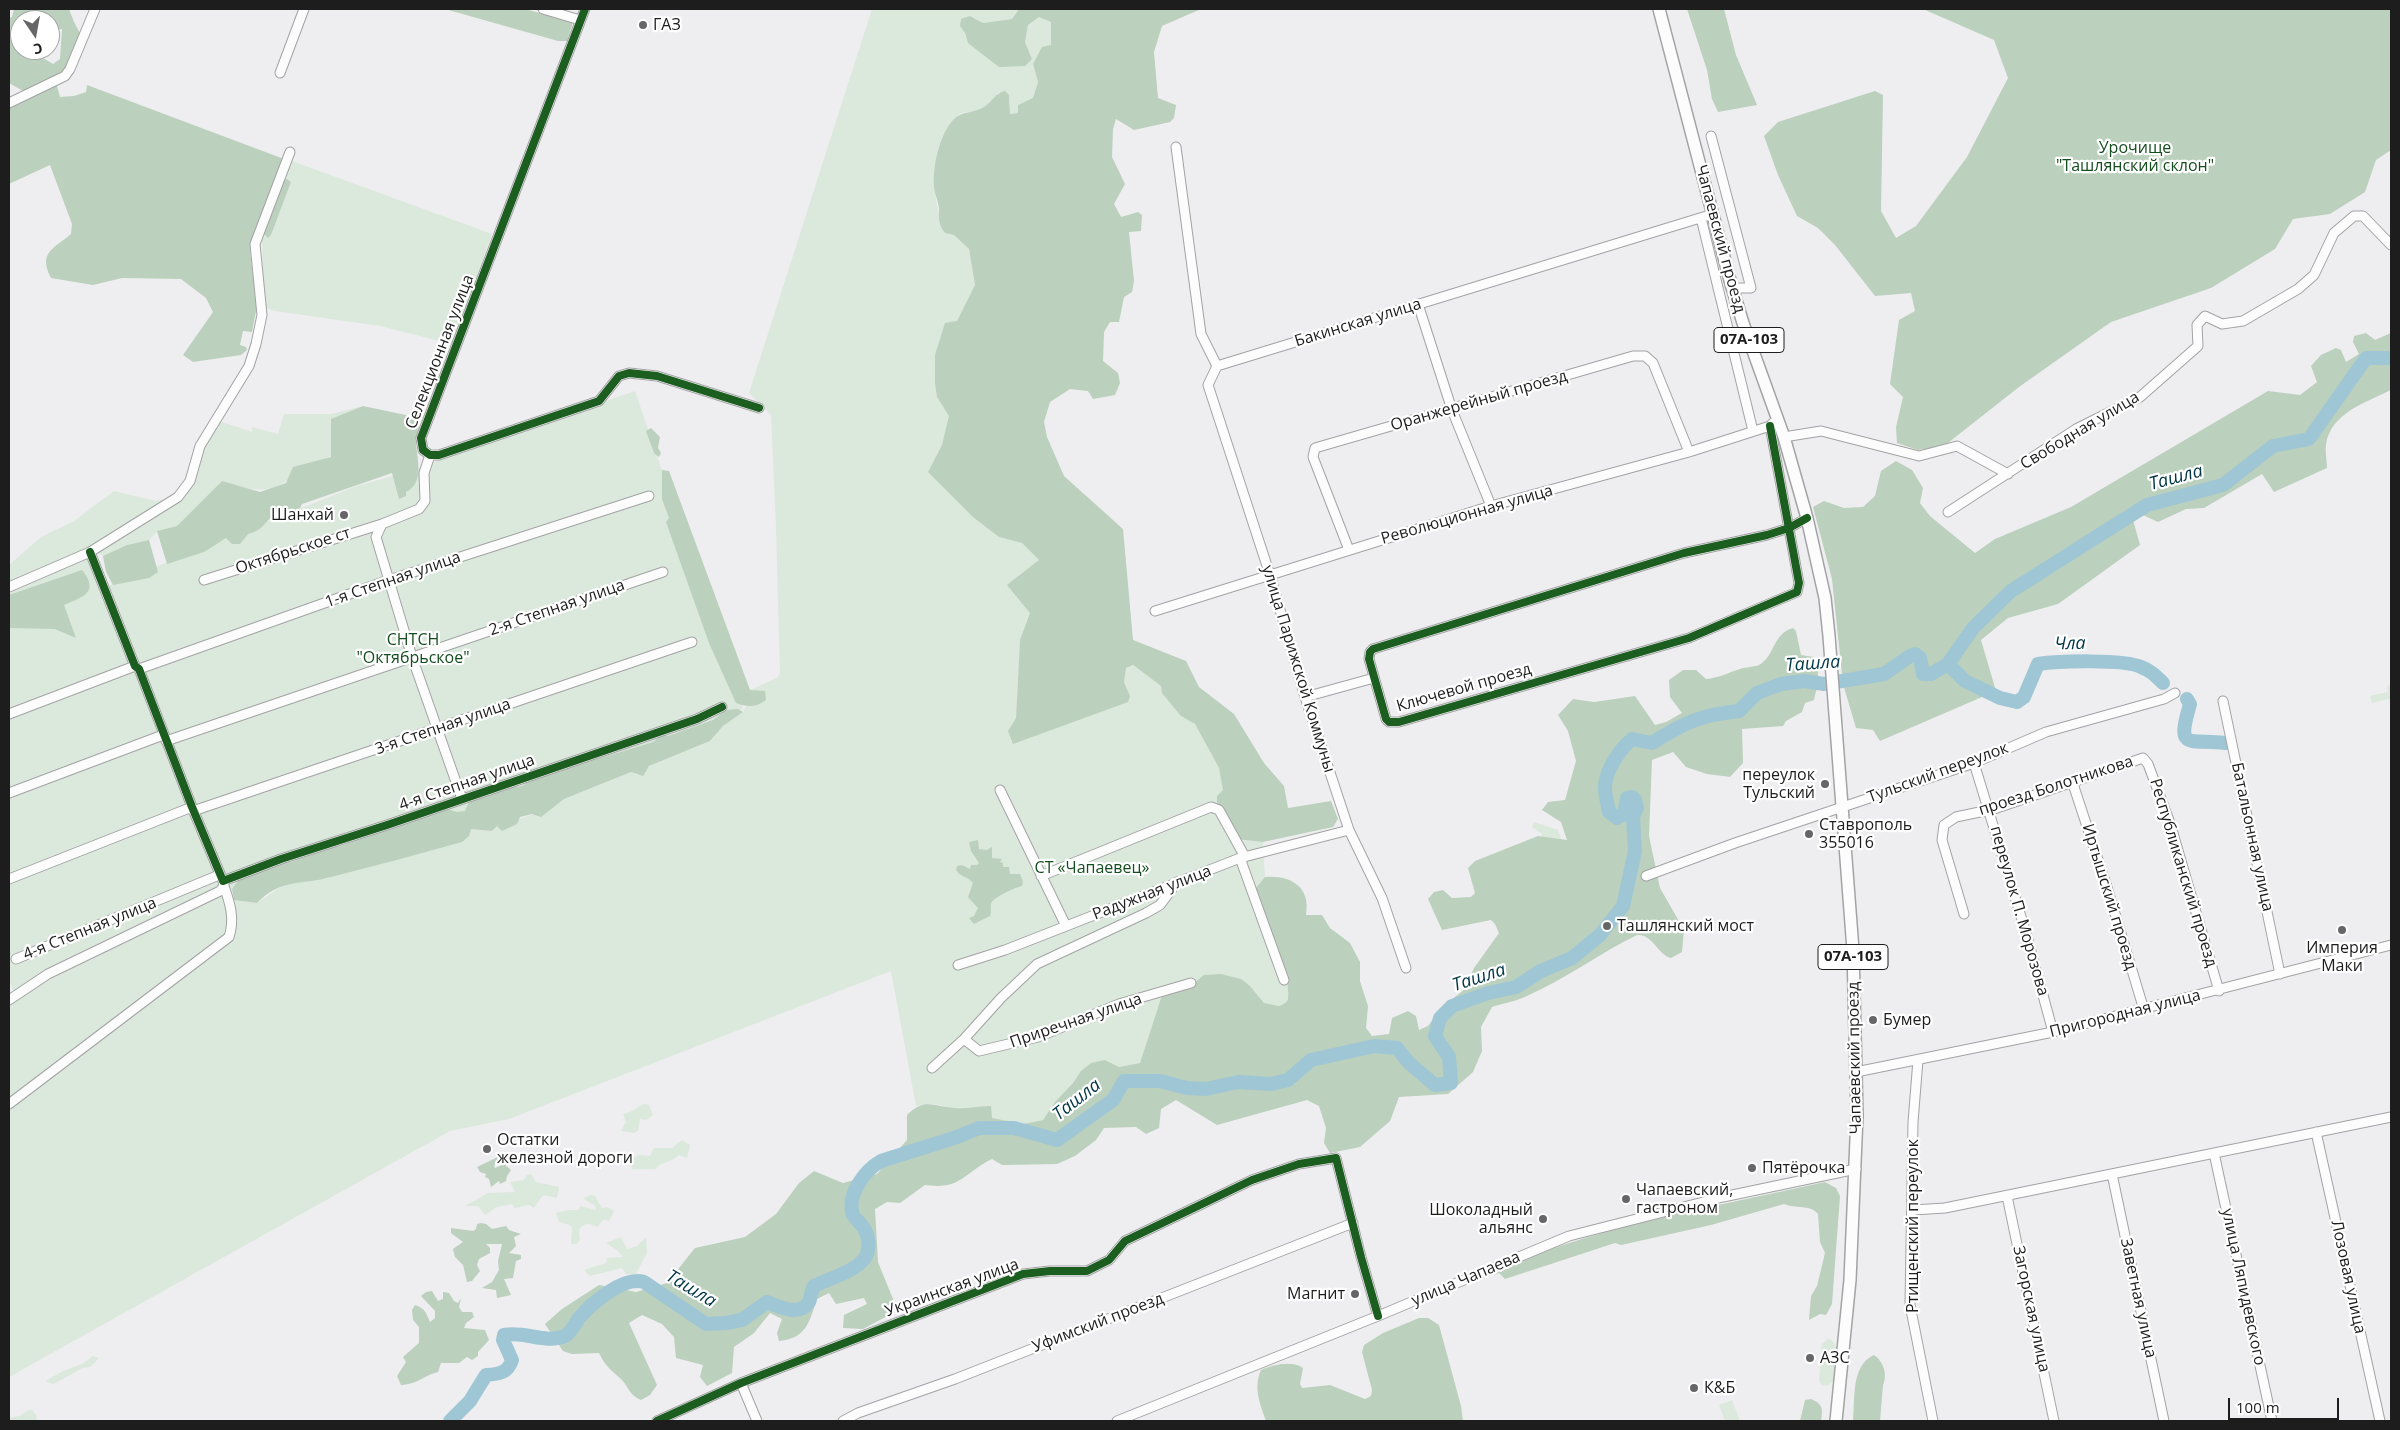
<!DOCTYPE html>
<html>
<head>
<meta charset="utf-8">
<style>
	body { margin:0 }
	#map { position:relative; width:2400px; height:1430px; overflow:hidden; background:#eeeef0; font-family:"Open Sans",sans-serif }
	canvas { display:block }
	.frame { position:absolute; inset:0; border:10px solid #1d1d1e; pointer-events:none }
	.north { position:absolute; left:10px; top:10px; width:50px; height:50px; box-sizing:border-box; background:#fff; border:1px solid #a5a5a5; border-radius:50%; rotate:168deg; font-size:14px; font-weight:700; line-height:20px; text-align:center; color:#1d1d1e }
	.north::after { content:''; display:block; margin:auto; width:18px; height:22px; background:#666668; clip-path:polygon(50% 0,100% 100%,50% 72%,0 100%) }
	.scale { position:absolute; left:2228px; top:1398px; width:111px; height:22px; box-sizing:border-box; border:2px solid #1d1d1e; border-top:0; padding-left:6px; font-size:15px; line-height:18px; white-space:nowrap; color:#1d1d1e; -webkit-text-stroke:4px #fff; paint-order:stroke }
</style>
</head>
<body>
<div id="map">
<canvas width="2400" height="1430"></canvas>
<div class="frame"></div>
<div class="north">С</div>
<div class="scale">100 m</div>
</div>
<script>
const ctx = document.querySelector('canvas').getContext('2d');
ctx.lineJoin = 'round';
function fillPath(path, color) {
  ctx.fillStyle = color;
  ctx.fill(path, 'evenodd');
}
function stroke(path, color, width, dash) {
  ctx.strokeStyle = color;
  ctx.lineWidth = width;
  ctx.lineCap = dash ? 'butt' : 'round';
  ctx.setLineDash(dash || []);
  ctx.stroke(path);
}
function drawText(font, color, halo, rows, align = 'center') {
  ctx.font = font + ' "Open Sans",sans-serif';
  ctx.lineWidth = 4.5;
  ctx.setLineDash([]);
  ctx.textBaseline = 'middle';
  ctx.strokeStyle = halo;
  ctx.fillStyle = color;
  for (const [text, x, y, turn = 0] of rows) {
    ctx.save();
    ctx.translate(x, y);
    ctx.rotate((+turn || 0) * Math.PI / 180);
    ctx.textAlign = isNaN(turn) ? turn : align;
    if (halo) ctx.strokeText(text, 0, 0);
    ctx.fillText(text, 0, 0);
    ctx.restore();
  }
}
fillPath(new Path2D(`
	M872,9h147l-7,10 -29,4 -13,-7 -10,10 5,7 3,10 64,16 -7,-17 3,-17 11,-8 12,5v23l-18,19 5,18 -5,17 -15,6v8l-9,1 1,-14 -11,-8c-6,7 -11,15 -20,19 -6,2 -13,-1 -19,3 -33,26 -29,84 -15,119l9,2 15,14 6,36 -18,36 -22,34 2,42 13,19 -8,29 -14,27 71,65 23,6 17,17 -9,53 -10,28 -4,77 -8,13 122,-35 -6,-14 2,-14 6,-3 29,21 20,30 14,8 24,44 17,71 27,3 2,35 -10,12c7,20 38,93 33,110 -1,4 -5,5 -9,7l-15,-3 -14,-17 -57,-2 -31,11 -22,68 -22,4 -13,-7 -24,11 -8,12 -18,19 -12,18 -20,4 -32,-6v-12l-37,2 -19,-4 -19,2 -25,-135 -382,148 -59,12 -441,246v-380l5,-4 -5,-14v-387l84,-39 15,33 246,-99 76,-22 10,-7 195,-67 108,318 -255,96 -258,86 4,9 23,3 22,-15 19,-7 30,-3 143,-50 21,3 5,-5 52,-17 15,-10 67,-27 6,3 12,-9 61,-25 13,-15 20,-14 3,-6 20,-6 -10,-9 -6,-1 27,-12 3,-4 -4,-146 -5,-113 -22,-22z
	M292,161l200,73 -40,110 -72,-18 -105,-15 -12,-4 -1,-75 6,5 3,-2 20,-53h-10z
	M363,406l-31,13 -1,37c-49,19 -48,48 -109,25l-45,45 -19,5 -9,9 -22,5 -24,11 -7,-5 83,-53 23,-51 17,-26 33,11v-5l26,7 6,-20h47z
	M114,491l42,10 17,-4 -85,52 -79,35v-19l32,-28 33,-16z
	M2391,685v21l-2,-7 -17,4 -2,-7 18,-4 -1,-6z
	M1534,822l24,8 4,11 -21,2 1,-9 -10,-7z
	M644,1104l5,1 4,10 -7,5 -6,-1 -2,12 -4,2 -13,-2 5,-9 -3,-8c11,-2 13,-7 21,-10z
	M682,1140l8,5 -3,13 -8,-3c-8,8 -17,6 -24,14h-23l-1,-11 9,-3 10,1 4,-8h18z
	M531,1174l5,8 23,5 -2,11 -14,-3 -9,13 -5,-3 -14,3 -3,-4 -15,3 -12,8 -7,-9h-13l23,-13 27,-1 -5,-10 14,-2 3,-5z
	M591,1195l4,1 7,12 6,-1 6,4 -5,10 -5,-2 -7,8c-7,-4 -13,-5 -18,3l1,9 -3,5h-6l1,-16 -2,-3 -11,-3 -3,-9 12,-3h11l1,-4 16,4 -1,-4 -12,-8z
	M621,1237l6,12 10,-3 9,-9 1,16 -11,21h-10l-4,-6 -32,8 -6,-6 22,-7 1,-5 16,-1 -5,-6 -12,-8z
	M1828,1339l4,1 4,7 -3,35 -6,4 -5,-1 -3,-4 3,-37z
	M93,1356l6,2 -9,9 -8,1c-2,2 -25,14 -29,16l-8,-3 18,-10 19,-7z
	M1732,1400l8,21h-15l-6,-16z
	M29,1410h3l5,6 -1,4 3,1h-30v-3l10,-2z`), '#dbe8dc');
fillPath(new Path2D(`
	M14,9h55l5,13 7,13 -18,38 -40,18 -14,-8v-65l3,-1zM20,20h30v10l12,-1 -2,30 -7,5 -23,-14h-10l-4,-15 4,-1z
	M445,9h80l48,13 -6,19h-9z
	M1019,9h182l-39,17 -8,26 4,46 18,7 -2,13 -4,4 -36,8 -18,-11 -3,10 -1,28 13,27 -11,20 7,13 17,-5 4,3 -1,16 -12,1 5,49 -2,11 -8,5 -5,25h-9l-6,10 -1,29 15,12 2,10 -5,12 -22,4 -5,-8 -18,-2 -20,13 -6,20 3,15 17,39 59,53 10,111 53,21 13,26 35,27 30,49 20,23 4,22 43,-7 7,18 -5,8 -70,15 -27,-3 -19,-36v-7l6,-6 -4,-22 -24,-44 -14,-8 -19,-23 -1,-7 -28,-21 -7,3 -2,14 6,14 -2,6 -115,42 -5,-13 8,-13 4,-78 10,-27 -23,-28 32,-25 -17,-17 -23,-6 -26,-20 -45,-45 14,-27 7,-29 -12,-19 -2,-14v-28l10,-32 12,-2 18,-36 -6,-36 -15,-14 -9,-2c-7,-9 -6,-14 -6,-25 -1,-8 -5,-15 -5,-23 -1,-20 5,-49 19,-65 10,-10 20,-6 31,-13 8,-5 11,-14 21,-16l4,4 1,19 8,-1v-8l15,-7 5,-16 -5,-18 9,-17 9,-2v-23l-12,-5 -11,8 -3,17 7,17 -7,7 -26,1 -31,-24 -3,-10 -5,-7 1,-7 9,-3 13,7 29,-4z
	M1687,9h37l12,46 21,50 -39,7 -6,-13 -5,-29z
	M1923,9h468v141l-15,10 -11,32 -35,22 -37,5 -18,30 -64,39 -100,34 -92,65 -75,59 -26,4 -21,-7 -1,-16 7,-30 -13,-13 9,-64 16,-9 -4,-18 -36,3 -40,-51 -17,-17 -21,-12 -19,-41 -14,-39 14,-14 97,-31 8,4 -2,116 15,27 20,-12 51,-69 41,-79 -14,-38z
	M87,85l197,74 -34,92 7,55 -5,26 -9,-1 -3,14 6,2 1,3 -6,5 -48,7 -10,-7 30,-43 -7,-14 -25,-19 -59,-1 -29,7 -42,-7c-13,-25 2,-29 20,-44l1,-10 -22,-59 -41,19v-79l40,-19h8l3,11 14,-1 12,-4z
	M287,179l4,3 -20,53 -3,3 -6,-6 19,-50z
	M2366,333l9,7 16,-7v57c-24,12 -61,23 -65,55 -1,7 1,16 1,23l-53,24 -12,-18 -58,34 -18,1 -28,13 -28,-13 10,36 -82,59 -50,14 -27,22 15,51 -116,50 -7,-11 -17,-2 -13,-44 -11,-105 -19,-72 11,-6 20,7 19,-1 12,-11 6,-25 15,-10 16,9 11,18 -3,15 10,13 45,37 20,-14 76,-32 197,-116 32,4 17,-13 -6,-16 10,-11 15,-7 5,2 5,12 13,-8 -6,-12 1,-6z
	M363,406l57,12c1,9 -4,15 -4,23 0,16 10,41 -10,51v4l-7,3 -7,-26 -90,31 -3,6 -11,5 -9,-5c-12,9 -16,21 -31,24l-8,10h-8l-6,-6 -22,14 -37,12 -10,-33 20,-5 45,-45 38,11 26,-9 7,-16 38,-10v-38z
	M651,428l9,9 -2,11 3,5 -2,4 -5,-4 -8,-22z
	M662,470l7,1 81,219 15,1 1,9c-10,8 -20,7 -30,3l-27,-60 -43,-121 3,-4 -7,-19z
	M149,540l9,32 -9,6 -36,7 -7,-13 -3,-16 24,-11z
	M82,570c18,22 1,27 -18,35l12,33 -21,-9 -46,-1v-33z
	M1793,628l3,3 5,24 13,2 3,5 2,26 -3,3 -2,9 -9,3 -3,9 -16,9 -3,5 -41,3 1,34 -13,14 -23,-3 -21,-7 -13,-15 -21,8 -3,76 11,52 24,42 -2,22 -11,6c-13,-3 -18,-24 -34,-23 -37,18 -70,43 -108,60 -11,6 -25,8 -37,12l-11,20 1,24 -9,21 -25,22 -49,3 -9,24 -30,26 -30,6 -6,-10 2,-15 -7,-22 -12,-6 -90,25 -41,-25 -15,9 -2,19 -13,6 -10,-7 -32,1 -8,12 -21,16 -18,8 -55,1 -10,-6c-29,14 -30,31 -67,26l-25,18 -13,-1 -12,7 3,53 17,42 -2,9 -30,16 -20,-1 1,-13 23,-11 -3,-6 -28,6 -7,-11 -12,6c-8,23 -10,39 -38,42l-2,-8 5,-14 -12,-6 -16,20 -20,14 -2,26 -25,13 -7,-9 3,-12 -27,-7 -2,-21 -12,-13 -20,-9 -13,8 28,62 -7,10 -9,5c-11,-4 -12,-12 -19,-20 -10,-9 -17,-14 -23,-27l-27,1 -9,-3 -18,-27 17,-15 37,-24 37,7 31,-9 28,-35 50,-11 31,-23 23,-31 15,-12 29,12 34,-9 30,-34v-25c18,-18 27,-8 48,-7 12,1 24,-2 36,-2l1,12 31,6 20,-4 12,-18 18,-19 8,-12 10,-8 14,-3 14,7 21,-4 22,-68 31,-11 11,-9 17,-1 20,5 9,7 14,17 15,3c4,-2 8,-3 9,-7 5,-17 -26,-90 -33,-110l10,-12c26,-2 46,10 41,38h16l8,13 20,15 10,19v19l8,25 -2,22 6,8 17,-2 3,-16 16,-7 8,5 3,14 9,-4 13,-18 24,-19 9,-21 25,-35 -4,-9 -4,-4 -49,10 -14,-31 6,-7 9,-2 9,8 19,-1 4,-4 -7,-25 7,-7 63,-25 29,4 -6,-18 -19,-12 6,-8 17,-2 11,-39 -8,-30 -10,-16 15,-16 21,3 41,-6 20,29 11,-3 16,-9 -12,-16 -1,-17 14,-10h13l10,9c12,-1 22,-6 34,-10 6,-2 14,-2 19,-4 16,-9 14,-32 34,-37z
	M738,709l5,3 -20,14 -13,15 -61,25 -6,10 -12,-4 -67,27 -23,18 -9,-3 -12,3 -3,7 -15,7 -5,-5 -5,5 -21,-2 -2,7 -7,6c-44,12 -87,24 -131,35 -28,8 -50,1 -74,26l-23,-3 -2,-11 8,-11 35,-15 17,-1 35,-14 14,-2 105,-37 11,3 8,-1 4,-9c11,-5 23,-12 34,-15 11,-2 18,4 26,-7l124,-38 9,-7 6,1 45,-16 13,-10z
	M978,840l1,9 8,1 5,-3v11l10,1 -2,3 3,1v4h6l1,7h10l3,8 -1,4c-8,2 -29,11 -31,18 -1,4 1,8 -1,12l-16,8 -5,-6 5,-2 4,-8 -10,-11 5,-14c-4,-6 -13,-6 -17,-13l1,-4 5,-1 8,4 1,-4h6l2,-2 -8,-12 -2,-9z
	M500,1156l1,2 -7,8 1,2 9,-4 7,6 -4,6 -1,5 -6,3 -1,-3 -8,6 -2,-8 -4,-2 1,-3 -6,-2 -3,-5z
	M1825,1182l11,6 4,8 -8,108 -6,11 -6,-1 -11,6 2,-24 6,-10 8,-33 -5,-11 -2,-28c-8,-10 -22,-5 -34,-10l-73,21 -90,20 -6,-2 -110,36 -6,-6 -21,7v-3c110,-49 230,-69 347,-95z
	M481,1223l5,1 6,5 14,-3 3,4 12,4 -7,3 2,9 -7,7 12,2v4l-5,2 -3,17 -9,1 7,16 -14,3 -1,-8 -14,-2 10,-6 7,-12 -1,-9 4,-17h-16l4,4v5l-11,6 -2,6 3,6 -8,10 -5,1 -4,-17 -8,-8 -2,-8 10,-7 -12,-9v-5l22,3 3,-2 1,-5z
	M432,1291l6,10 5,-2v-7l6,1 5,8 4,2 3,-5 -2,9 3,5h10l2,5 -8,6 -2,5 21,2 4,10 -11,12v4l-6,4 -5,-3 -8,6h-18l-3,9c-14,3 -19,12 -37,13l-4,-9 9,-14 -3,-5 16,-14v-16l-6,-7 -1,-10 3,-5c10,3 11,8 15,17l5,-4v-7l-14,-15 5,-4z
	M1419,1318h9l11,7 22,81 2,15h-197c-6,-17 -13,-33 -5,-51 10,-5 32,-10 42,-2l-3,16 2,4 28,-3 35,14 6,-3 1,-6 -10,-38 2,-7 19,-12z
	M1874,1355c9,6 14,19 9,30l-3,36h-27c2,-22 -2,-56 21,-66z
	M1811,1399c12,5 12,10 10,22h-21l5,-21z`), '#bbd0bd');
stroke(new Path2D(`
	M1948,664l17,17 35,17 17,4 7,-5 14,-33c20,-3 86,-5 103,3 9,3 15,9 22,16
	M2187,699l3,5c-13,46 -5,35 35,39
	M450,1421l20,-20 16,-26c13,-1 22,-2 26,-15l-9,-20 1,-5c22,-4 41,9 61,1 6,-3 10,-12 14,-18 13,-15 44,-42 65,-36l62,42 20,-1 16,-3 25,-18c12,5 33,15 42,0 2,-4 2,-11 5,-16 15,-8 39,-13 50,-27 7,-8 5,-24 -1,-32 -3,-5 -7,-7 -10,-12 -7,-20 12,-45 28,-54l76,-24 22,-9h35l43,12 56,-40 11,-19h36l27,7 19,1 32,-7 33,2 17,-4 23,-20 63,-14 23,2 12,15 26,22 16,-2 -2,-26 -14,-21 5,-18 12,-12 36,-13 28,-6 25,-16 31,-13 28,-23 23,-29 12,-55 -2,-34 4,-9 -2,-8 -3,-3 -5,1 -3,16 -7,4 -8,-6c-1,-7 -4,-16 -4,-24 0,-17 14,-38 27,-49l20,4c33,-21 49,-28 87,-32l18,-18 24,-9 23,-3 20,3 60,-10 26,-18 5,-2 5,4 3,16h8l17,-10 25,-36 38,-37 136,-86 76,-20 50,-39 36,-7 57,-81h25`), '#9fc6d5', 14);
const minor = new Path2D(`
	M543,9l37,11
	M585,9l-164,429 2,12 7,5h9l160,-54 20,-25 10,-3 28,3 102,32
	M280,73l24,-64
	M9,103l56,-27 5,-7 25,-60
	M1711,136l40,152h-19
	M1176,147l25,187 16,32
	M1701,218l52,213
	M1418,304l34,106 39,96
	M1217,366l-9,19 62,190 35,122 44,133 33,68 24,70
	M1217,366l496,-152
	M1770,426l29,157 -2,9 -108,46 -290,84h-10l-3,-3 -17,-60 1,-7 3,-3 311,-96 83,-18 22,-7 18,-10
	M1784,437l37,-6 98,25 38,-10 51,28
	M1948,512l128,-83 64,-32 58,-51 -1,-21 8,-9 17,8 21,-3 55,-32 16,-14 20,-42 20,-17h9l28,29
	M382,524l-6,13 36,120 50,142
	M1349,550l-36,-93 2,-9 318,-92h12l8,7 36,89
	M90,552l45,114 4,3 53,138 31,74 58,-22 106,-34 310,-106 25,-12
	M204,580l178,-56 37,-15 6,-8 -1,-28 6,-18
	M9,587l81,-35 88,-55 12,-16 10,-35 49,-80 7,-22 6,-29 -7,-71 35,-92
	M1155,611l336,-105 198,-54 81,-26 3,-3
	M139,669l250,-89 260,-84
	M1305,697l69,-19
	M2223,701l57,273
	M9,714l126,-48
	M166,741l497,-169
	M1974,763l52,170 27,99
	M2073,784l34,103 37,123
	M1000,790l66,136
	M9,793l154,-58
	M193,811l499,-169
	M1240,858l44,122
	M1041,876l170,-69 8,3 26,47
	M1646,876l89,-33 239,-80 72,-31 118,-33 11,-6
	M9,879l183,-72
	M1964,914l-22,-74 2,-15 12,-8 38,-8 149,-51 5,6 22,59 49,168
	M16,959l203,-84
	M958,965l47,-15 235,-92 109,-28
	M9,1000l39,-26 172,-83 4,-5 -1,-5
	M964,1039l15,12 59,-14 81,-33 72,-21
	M1918,1060l-5,62 -3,183 23,116
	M932,1068l32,-29 37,-41 36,-34 109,-51 14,-8 17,-23
	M1856,1072l197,-40 338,-87
	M9,1104l220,-167c6,-18 1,-34 -5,-51
	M2316,1132l64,289
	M2214,1153l58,268
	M2112,1174l52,247
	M2007,1196l47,225
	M1913,1210l32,-2 446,-91
	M741,1383l16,38
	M657,1421l84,-38 282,-109 27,-3h37l22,-11 16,-19 127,-61 47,-16 37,-6 25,99 17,59
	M843,1421l15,-8 97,-34 398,-156
	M1117,1421l261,-105 191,-80 154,-39 133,-28`);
const major = new Path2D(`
	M1659,9l72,275 12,39 41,114 23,81 18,80 4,38 24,314 4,166 -7,164 -14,141`);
stroke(minor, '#a3a3a5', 11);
stroke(major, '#a3a3a5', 14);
stroke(minor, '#fcfcfd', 9);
stroke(major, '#fcfcfd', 11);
stroke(new Path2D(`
	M585,9l-164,429 2,12 7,5h9l160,-54 20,-25 10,-3 28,3 102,32
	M1770,426l29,157 -2,9 -108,46 -290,84h-10l-3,-3 -17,-60 1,-7 3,-3 311,-96 83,-18 22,-7 18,-10
	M90,552l45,114 4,3 53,138 31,74 58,-22 106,-34 310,-106 25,-12
	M657,1421l84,-38 282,-109 27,-3h37l22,-11 16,-19 127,-61 47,-16 37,-6 25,99 17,59`), '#1b5e20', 8);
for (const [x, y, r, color] of [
	[643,25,5,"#666668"],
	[344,515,5,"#666668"],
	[1825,784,5,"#666668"],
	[1809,834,5,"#666668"],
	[1607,926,5,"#666668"],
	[2342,930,5,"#666668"],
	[1873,1020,5,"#666668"],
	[487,1149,5,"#666668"],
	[1752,1168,5,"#666668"],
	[1626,1199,5,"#666668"],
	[1543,1219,5,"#666668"],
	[1355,1294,5,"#666668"],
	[1810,1358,5,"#666668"],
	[1694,1388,5,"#666668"]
]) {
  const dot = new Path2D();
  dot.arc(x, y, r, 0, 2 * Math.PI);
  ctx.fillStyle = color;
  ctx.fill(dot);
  stroke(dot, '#fff', 2);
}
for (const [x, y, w] of [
	[1749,340,70],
	[1853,957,70]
]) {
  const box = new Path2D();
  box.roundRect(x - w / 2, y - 12.5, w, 25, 4);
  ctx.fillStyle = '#fff';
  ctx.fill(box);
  stroke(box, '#1d1d1e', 1);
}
drawText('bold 15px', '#1d1d1e', null, [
	["07А-103",1749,340],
	["07А-103",1853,957]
]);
drawText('16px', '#1d1d1e', '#fff', [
	["ГАЗ",653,25],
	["Шанхай",334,515,"right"],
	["переулок",1815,775,"right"],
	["Тульский",1815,793,"right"],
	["Ставрополь",1819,825],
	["355016",1819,843],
	["Ташлянский мост",1617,926],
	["Империя",2342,948,"center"],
	["Маки",2342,966,"center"],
	["Бумер",1883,1020],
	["Остатки",497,1140],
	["железной дороги",497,1158],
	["Пятёрочка",1762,1168],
	["Чапаевский,",1636,1190],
	["гастроном",1636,1208],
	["Шоколадный",1533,1210,"right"],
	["альянс",1533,1228,"right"],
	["Магнит",1345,1294,"right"],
	["АЗС",1820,1358],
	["К&Б",1704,1388]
], 'left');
drawText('16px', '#144d1e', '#fff', [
	["Урочище",2135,148],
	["\"Ташлянский склон\"",2135,166],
	["СНТСН",413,640],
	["\"Октябрьское\"",413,658],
	["СТ «Чапаевец»",1092,868]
]);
drawText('16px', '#1d1d1e', '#fff', [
	["Чапаевский проезд",1720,239,75],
	["Бакинская улица",1358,323,-17],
	["Селекционная улица",440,352,-69],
	["Оранжерейный проезд",1479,401,-16],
	["Свободная улица",2080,431,-31],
	["Революционная улица",1467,515,-16],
	["Октябрьское ст",293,551,-18],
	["1-я Степная улица",393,580,-19],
	["2-я Степная улица",557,608,-19],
	["улица Парижской Коммуны",1298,669,73],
	["Ключевой проезд",1464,688,-16],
	["3-я Степная улица",443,727,-19],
	["Тульский переулок",1938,773,-20],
	["4-я Степная улица",467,783,-19],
	["проезд Болотникова",2056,786,-18],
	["Батальонная улица",2252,837,78],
	["Республиканский проезд",2183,873,73],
	["Радужная улица",1152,893,-21],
	["Иртышский проезд",2109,897,73],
	["переулок П. Морозова",2019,911,74],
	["4-я Степная улица",90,929,-22],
	["Пригородная улица",2125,1014,-14],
	["Приречная улица",1076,1021,-19],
	["Чапаевский проезд",1855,1058,-91],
	["Ртищенский переулок",1913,1226,-90],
	["Лозовая улица",2348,1277,78],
	["улица Чапаева",1466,1279,-23],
	["улица Ляпидевского",2243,1287,78],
	["Украинская улица",952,1288,-20],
	["Заветная улица",2138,1298,78],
	["Загорская улица",2031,1309,78],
	["Уфимский проезд",1098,1323,-21]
]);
drawText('italic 18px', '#013646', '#fff', [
	["Ташла",2176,478,-15],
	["Чла",2070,644,-1],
	["Ташла",1813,664,-4],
	["Ташла",1479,978,-18],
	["Ташла",1077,1100,-38],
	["Ташла",691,1289,31]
]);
</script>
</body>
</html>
